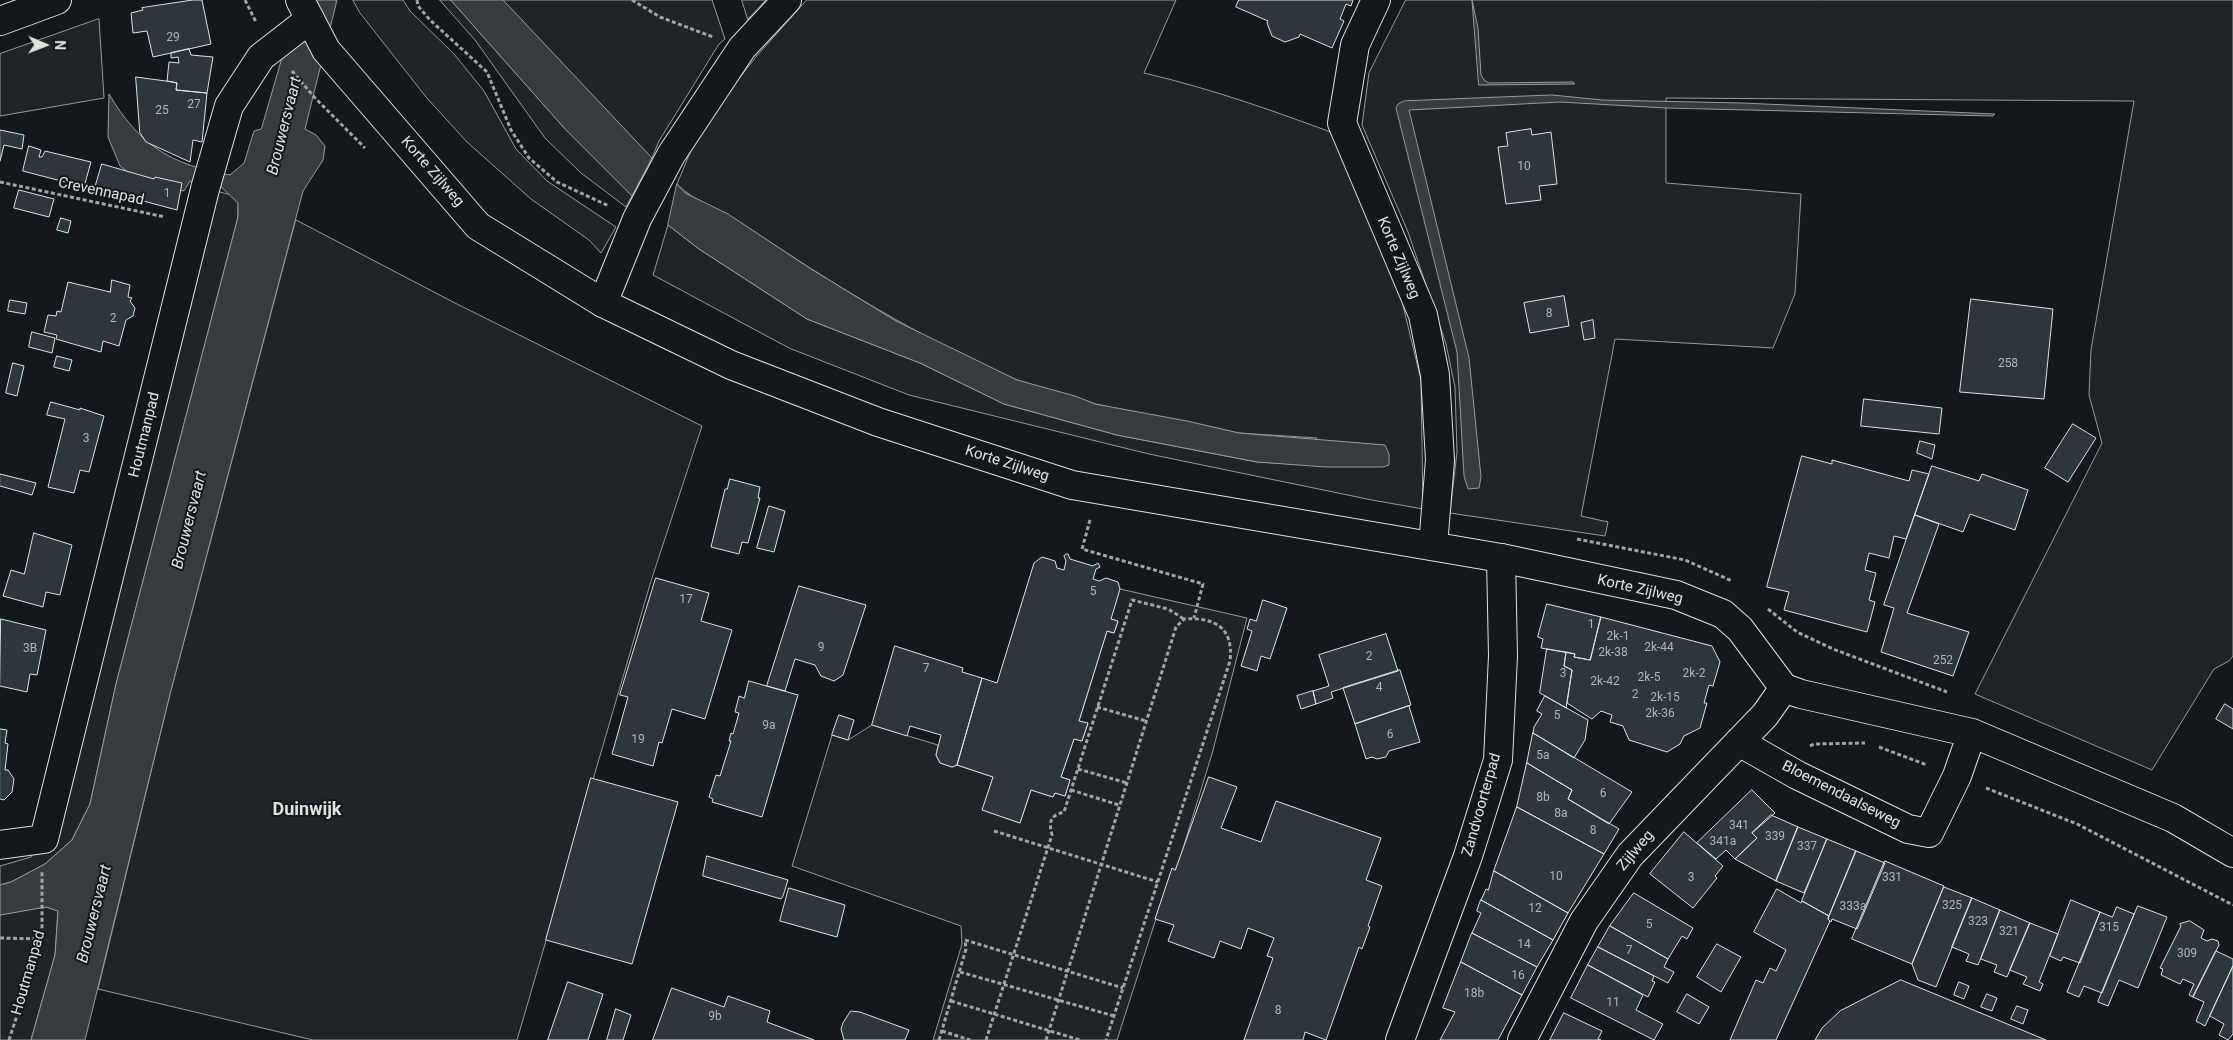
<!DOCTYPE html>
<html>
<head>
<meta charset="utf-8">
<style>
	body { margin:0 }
	#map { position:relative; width:2233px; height:1040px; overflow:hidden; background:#14181c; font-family:Roboto,sans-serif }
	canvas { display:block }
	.north { position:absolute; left:20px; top:20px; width:50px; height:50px; -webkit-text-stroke:4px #14181c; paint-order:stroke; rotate:91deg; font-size:14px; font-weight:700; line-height:20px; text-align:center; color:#d8e6dc }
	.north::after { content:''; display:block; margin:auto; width:18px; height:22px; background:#d8e6dc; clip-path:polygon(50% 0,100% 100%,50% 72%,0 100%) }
</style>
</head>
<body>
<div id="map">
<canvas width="2233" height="1040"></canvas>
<div class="north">N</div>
</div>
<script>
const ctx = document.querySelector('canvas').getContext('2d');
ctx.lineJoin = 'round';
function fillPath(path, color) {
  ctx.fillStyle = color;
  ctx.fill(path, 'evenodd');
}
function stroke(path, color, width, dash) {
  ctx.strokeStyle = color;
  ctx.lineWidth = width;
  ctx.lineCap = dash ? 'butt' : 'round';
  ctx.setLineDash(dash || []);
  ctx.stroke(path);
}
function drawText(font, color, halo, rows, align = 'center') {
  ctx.font = font + ' Roboto,sans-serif';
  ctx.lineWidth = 4;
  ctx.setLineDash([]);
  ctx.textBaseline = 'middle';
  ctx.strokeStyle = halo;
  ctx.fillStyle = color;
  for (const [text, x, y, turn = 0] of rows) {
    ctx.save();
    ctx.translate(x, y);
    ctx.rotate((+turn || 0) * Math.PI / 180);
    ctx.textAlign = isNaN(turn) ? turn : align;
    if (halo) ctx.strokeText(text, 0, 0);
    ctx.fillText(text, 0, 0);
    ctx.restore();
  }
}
const green = new Path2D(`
	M353,0h50l7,11 44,43 30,37 32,58 31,32 69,46 -15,26 -12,-13 -58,-41 -64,-57 -41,-45 -66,-84z
	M440,0h11l115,130 66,66 -6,11 -45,-34 -36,-35 -70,-98z
	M503,0h209l13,39 -6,5 -60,97 -7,17z
	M742,0h24l-18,19z
	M807,0h369l-32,73c69,16 133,39 200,64l55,152 22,91 2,129 -51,-9 -223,-46 -240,-59 -120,-47 -136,-73 15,-50 31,24 108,70 113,44 84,41 113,31 140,27 34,2 26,-26 -78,-5 -144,-29c-26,-11 -54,-14 -80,-25 -94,-40 -182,-95 -268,-152 -22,-14 -53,-25 -70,-43l23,-55 55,-71z
	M1406,0h827v656l-4,5 -15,8 -62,101 -177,-76 127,-251 -13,-48 2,-45 43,-249 -468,-3v85l135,11 -6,100 -22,54 -158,-9 -34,177 27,6 -3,14 -155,-23 7,-61 -2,-65 -9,-43 -38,-112 -46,-107 7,-52z
	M99,19l5,79 -104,18v-62z
	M213,190l18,5 7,8v14l-122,467 -26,120 -18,36 -27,24 -34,18 -11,3v-19l31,-9 172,-645z
	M296,220l159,83 247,123 -51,155 -134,459h-204l-215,-51 72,-295z
	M1120,589l127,29 -35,136 -32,104 -5,12 -3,-1 -55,171h-184l29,-96 -1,-18 -169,-60 40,-131 16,5 24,-15 66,20 -2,10 4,8 12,4 5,-2 36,12 -10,33 37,13 11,-33 22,7 2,-4 10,3 5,-16 -9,-3 13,-38 8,2 6,-17 -9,-3 28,-90 7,2 4,-11 -7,-3z
	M46,907l12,4 -3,44 -24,85h-31v-125z`);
fillPath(green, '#202428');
stroke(green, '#939e99', 1);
const water = new Path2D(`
	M299,0h38l-32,129 11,6 9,11 -2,14 -20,31 -133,503 -85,346h-54l24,-85 3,-44 -12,-4 -46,8v-30l11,-3 34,-18 27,-24 18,-36 26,-120 122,-467v-14l-21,-20 -27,-2 -6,10 -50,-12 2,-1 -16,-12 -12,-29 1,-43c30,51 62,71 121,81l14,-12 10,-32 7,-2z
	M451,0h52l149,158 -20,38 -66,-66z
	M1472,0l6,28 3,47 3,5 5,3 84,-1 2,2 -96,1z
	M1552,95l50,5 140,3 253,11 -2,2 -327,-8 -106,-6 -151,8 60,248 12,119 -2,11 -11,1 -4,-13 -7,-124 -61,-244 2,-4 6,-3z
	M677,184l8,9 43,21 83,55 85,52 121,59 58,16 20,8 92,17 52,12 146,12 4,9v11l-6,2h-57l-69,-5 -140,-27 -113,-31 -84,-41 -113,-44 -108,-70 -31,-24z`);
fillPath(water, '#363b3e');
stroke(water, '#939e99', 1);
const building = new Path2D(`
	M193,0h9l9,44 -58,13 -6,-26 -14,2 -2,-20 12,-3 -1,-2z
	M1239,0h114l-2,6 -5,-2 -6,15 4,2 -12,27 -32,-14 -1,3 -14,5 -13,-6 -5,-13 1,-2 -32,-14z
	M189,49l2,6 22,2 -6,36 -31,-3 1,-7 -10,-2 2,-19 10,1 -1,-6 -7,1v-5z
	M136,77l37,5 4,1 -1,7 31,3 -5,49 -9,-2 -3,22 -44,-20 -6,-9z
	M1531,129l1,6 19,-3 6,52 -18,2 2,14 -35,4 -8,-57 10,-1 -2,-13z
	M0,130l24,5 -2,14 -18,-4 -4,16z
	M29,146l12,4 -2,7h3l3,-6 46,11 -7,25 -61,-16z
	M102,164l52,15 1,-2 27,6 -5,27 -82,-22z
	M19,190l35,9 -5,18 -35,-9z
	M61,218l10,3 -3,12 -11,-3z
	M112,280l18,5 -2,12 4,1 -2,3 5,7 -2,8 -7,4 -7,26 -16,-5 -2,11 -45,-13 1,-4 -13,-3 4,-17 8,1 1,-5 4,1 7,-30 42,10z
	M1564,296l5,30 -39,7 -6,-30z
	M1971,299l82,10 -9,90 -84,-7z
	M10,300l17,3 -2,11 -17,-3z
	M1593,320l2,18 -11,2 -3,-17z
	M32,332l23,6 -3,15 -23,-6z
	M57,356l15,4 -3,11 -15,-4z
	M13,363l11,3 -7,30 -11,-3z
	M1864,399l78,9 -3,26 -78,-8z
	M51,402l29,8v-2l24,8 -15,56 -9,-2 -6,23 -26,-6 17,-68 -18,-4z
	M2073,424l23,14 -28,44 -23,-14z
	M1920,441l15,4 -3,14 -15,-6z
	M1802,456l30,8v-4l77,21 3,-11 17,4 -23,65 -12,-3 -5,22 -20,-5 -4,17 11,3 -7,27 6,2 -8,30 -83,-22 5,-18 -22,-5z
	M1932,466l47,15 3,-7 46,16 -13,40 -45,-16 -7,18 -48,-17z
	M0,474l36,9 -4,12 -32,-9z
	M730,479l30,8 -2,11h2l-12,45 -6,-1 -3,12 -28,-7 14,-58h2z
	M769,506l16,5 -11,41 -17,-4z
	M1915,515l24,9 -32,89 62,19 -16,44 -72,-24 13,-44 -10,-3z
	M34,533l38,12 -12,50 -14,-3 -3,15 -40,-11 8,-26 13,4z
	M1068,554l2,5 23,7 5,-3 2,4 -4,2 -3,10 6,2 7,-3 12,4 2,7 -9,30 7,2 -4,12 -7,-2 -28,90 9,2 -6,18 -8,-2 -13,38 9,3 -5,16 -10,-3 -2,4 -22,-7 -11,33 -38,-13 11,-33 -36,-12 25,-87 15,5 37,-120 8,-6 13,4 2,7 7,2 2,-9 -2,-5z
	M656,578l53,15 -8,28 31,9 -27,89 -33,-10 -10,34 -3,-1 -6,24 -41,-12 16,-57 -8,-2z
	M799,586l67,19 -23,70 -9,6 -13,-5 -6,-11 -20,-6 -10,32 -18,-5z
	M1263,600l24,8 -17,51 -9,-3 -4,15 -16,-5 11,-35 -5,-2 3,-10 6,2z
	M1547,604l54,13 -11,43 -16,-3 1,-3 -34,-6 2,-9 -5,-2z
	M1601,617l111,29 8,16 -7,24 -4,-1 -5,18h3l-7,25 -16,8 -4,8 -13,8 -38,-12 -6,-14 -13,-4 2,-7 -11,-4 -9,8 -25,-16 5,-33 -8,-4 2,-14 9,2 -1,3 16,3z
	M1,619l45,11 -9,45 -7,-1 -3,18 -27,-6z
	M1386,634l12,37 -67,21 2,6 -17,6 -3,-13 16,-5 -10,-31z
	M895,646l68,22 -1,4 20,6 -25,87 -5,2 -12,-4 -4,-8 5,-20 -31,-9 -3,10 -35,-11z
	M1547,649l19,3 -2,14 8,4 -6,38 -26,-15z
	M1400,670l11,35 -56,19 -12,-36z
	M749,681l49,14 -36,122 -50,-15 1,-3 -4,-2 7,-22 4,1 11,-35h-2l2,-8 2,1 6,-21 -4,-1 4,-16 5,2z
	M1313,691l3,13 -15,5 -4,-13z
	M1545,696l43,24 -3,20 -11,18 -41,-25 1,-6 8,-13 -5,-3z
	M2225,704l8,5v20l-17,-10z
	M1409,706l11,36 -31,9 -3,6 -9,2 -5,-2 -6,2 -11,-35z
	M839,715l15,5 -6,20 -16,-5z
	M0,729l7,1 -2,13 3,1 -3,26h3l6,9 -2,13 -8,8 -4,-1z
	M1533,733l99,59 -23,32 -41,-25 4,-9 -45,-27z
	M1527,763l45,27 -4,9 51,30 -15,25 -87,-47z
	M1209,777l28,10 -16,41 40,14 15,-41 105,37 -15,42 16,6 -14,40 2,1 -8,22 -3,-2 -33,93 -21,-8 -2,8h-59l29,-82 -6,-2 7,-18 -26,-10 -7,21 -21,-8 -6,17 -46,-17 6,-16 -19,-6 17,-51 3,2z
	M591,778l87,24 -46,162 -86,-24z
	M1752,790l23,23 -23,20 5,5 -22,21 -9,-9 -10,9 -19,-16z
	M1517,807l87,47 -36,59 -74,-42z
	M1771,815l27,12 -22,54 -41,-22 22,-21 -5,-5z
	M1798,827l29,12 -23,54 -28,-12z
	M1684,832l39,34 -8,10 2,2 -24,30 -43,-34z
	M1827,839l29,12 -27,65 -27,-15z
	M1856,851l29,12 -28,66 -25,-10 -1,3 -3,-3z
	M707,856l81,24 -5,16 -2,3 -78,-23z
	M1885,861l59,25 -32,78 -60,-25z
	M1494,871l74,42 -15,27 -72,-40 5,-11 2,1z
	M1944,887l28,11 -36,89 -18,-7 -6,-16z
	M789,888l56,17 -8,32 -57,-16z
	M1777,889l24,14 1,-2 27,15 -1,3 2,2 -54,119h-46l26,-60 7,3 7,-15 6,3 10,-21 -32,-18z
	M1634,893l59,35 -6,11 -5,-3 -14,23 -58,-33z
	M1972,898l28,12 -22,55 -12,-4 3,-7 -17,-7z
	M1481,900l72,40 -16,27 -65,-34 9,-20 -4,-2z
	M2071,900l29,12 -20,51 -17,-6 -2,4 -11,-5z
	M2138,906l29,11 -29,71 -19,-8 -11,26 -10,-4z
	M2117,907l17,7 -32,79 -18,-7 -5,11 -12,-5 33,-80 12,5z
	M2000,910l30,13 -23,54 -13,-5 3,-7 -16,-6z
	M2190,921l14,9 -3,8 6,3 5,-2 6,2 1,4 -26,52 -4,-2 5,-11 -11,-5 -3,5 -19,-9 2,-6 -3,-1 21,-42 -1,-2z
	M2030,923l28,11 -19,48 4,2 -3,7 -17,-7 4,-7 -17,-7z
	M1610,926l58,33 -4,8 10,5 -6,11 -70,-36z
	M1472,933l65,34 -15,28 -61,-33z
	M1717,944l24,13 -20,35 -24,-15z
	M1598,947l56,29 -2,5 3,1 -7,15 -60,-32z
	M2216,951l17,8v7l-28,60 -9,-5 8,-19 -11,-5z
	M1461,962l61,33 -24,45h-58l15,-28 -12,-4z
	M1588,965l55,30 -7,15 27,14 -9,16 -83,-42z
	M2233,966v68l-5,6 -9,-5 5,-11 -14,-8z
	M1901,980l145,60h-231l7,-12 18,-17z
	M568,982l35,12 -15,46h-40z
	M1959,982l10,4 -5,13 -10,-4z
	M672,988l52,19 4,-11 42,15 -3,11 47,18h-161z
	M1687,994l22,13 -10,17 -22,-12z
	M1987,994l10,4 -5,13 -11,-4z
	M2017,1006l11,4 -5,14 -12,-5z
	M616,1009l15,6 -8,25h-16z
	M851,1011l9,1 49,18 -4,10h-61l-3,-11 2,-6z
	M1564,1013l38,18 -4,8 3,1h-51z`);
fillPath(building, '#2c363c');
stroke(building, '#d8e6dc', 1);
const minor = new Path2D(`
	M1376,0l-21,45 -13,78 81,192 12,60 5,85 -7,86
	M0,21l57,-21
	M603,303l34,-84 34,-64 71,-107 45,-48
	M1784,688l17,6 171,39 201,85 60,35
	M1739,742l58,33 111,54 21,4 28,-57 15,-43
	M0,845l44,-6 161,-650 24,-83 32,-49 49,-38
	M1400,1040l68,-184 30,-96 5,-104 -2,-98`);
const major = new Path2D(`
	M300,0l26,50 152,176 125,77 128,62 147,57 194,63 429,73 175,37 47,19 17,15 44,59 -19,27 -135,140 -46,66 -62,119`);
stroke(minor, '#d8e6dc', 30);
stroke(major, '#d8e6dc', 30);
stroke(new Path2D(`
	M245,0l11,22
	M417,0l1,6 12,14 57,52 24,58 18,28 28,24 52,24
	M632,0l28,17 53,20
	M292,71l23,27 50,50
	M0,182l165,35
	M1090,520l-8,29 121,35 -9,34
	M1577,539l108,21 47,21
	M1768,609l29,23 36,17 114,43
	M1097,707l49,14
	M1810,746l4,-2 51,-1
	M1879,747l48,18
	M1078,769l49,14
	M1986,788l91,36 156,81
	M1071,790l48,15
	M994,831l164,51
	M0,938l42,1
	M960,972l154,44
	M951,1001l129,39
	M942,1031l28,9
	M9,1040l33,-101v-67
	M939,1040l27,-91 -1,-9 158,48
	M986,1040l66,-205c-3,-13 -3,-19 12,-23l68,-212 36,9 16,10
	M1046,1040l130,-413 8,-8c30,-2 50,8 46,42l-124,379`), '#9da8a2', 3, [4, 2.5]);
stroke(minor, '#14181c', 28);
stroke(major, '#14181c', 28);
drawText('12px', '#adbab4', null, [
	["29",173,38],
	["27",194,105],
	["25",162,111],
	["10",1524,167],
	["1",167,194],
	["8",1549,314],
	["2",113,319],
	["258",2008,364],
	["3",86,439],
	["5",1093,592],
	["17",686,600],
	["1",1591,625],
	["2k-1",1618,637],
	["9",821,648],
	["2k-44",1659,648],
	["3B",30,649],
	["2k-38",1613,653],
	["2",1369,657],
	["252",1943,661],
	["7",926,669],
	["3",1563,674],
	["2k-2",1694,674],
	["2k-5",1649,678],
	["2k-42",1605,682],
	["4",1379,688],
	["2",1635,695],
	["2k-15",1665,698],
	["2k-36",1660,714],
	["5",1557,716],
	["9a",769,726],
	["6",1390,735],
	["19",638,740],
	["5a",1543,756],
	["6",1603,794],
	["8b",1543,798],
	["8a",1561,814],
	["341",1739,826],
	["8",1593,831],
	["339",1775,837],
	["341a",1723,842],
	["337",1807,847],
	["10",1556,877],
	["3",1691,878],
	["331",1892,878],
	["325",1952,906],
	["333a",1853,907],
	["12",1535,909],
	["323",1978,922],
	["5",1649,925],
	["315",2109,928],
	["321",2009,932],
	["14",1524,945],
	["7",1629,951],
	["309",2187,954],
	["16",1518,976],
	["18b",1474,994],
	["11",1613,1003],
	["8",1278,1011],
	["9b",715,1017]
]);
drawText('15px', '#d8e6dc', '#14181c', [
	["Korte Zijlweg",432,172,49],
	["Crevennapad",101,192,12],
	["Korte Zijlweg",1398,258,67],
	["Houtmanpad",145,435,-76],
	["Korte Zijlweg",1007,464,18],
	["Korte Zijlweg",1640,590,13],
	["Bloemendaalseweg",1841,795,27],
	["Zandvoorterpad",1482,805,-74],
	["Zijlweg",1636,851,-50],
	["Houtmanpad",29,973,-74]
]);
drawText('italic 16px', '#d8e6dc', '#14181c', [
	["Brouwersvaart",285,126,-76],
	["Brouwersvaart",190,520,-76],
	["Brouwersvaart",95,914,-76]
]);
drawText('bold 18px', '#d8e6dc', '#14181c', [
	["Duinwijk",307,810]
]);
</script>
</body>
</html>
